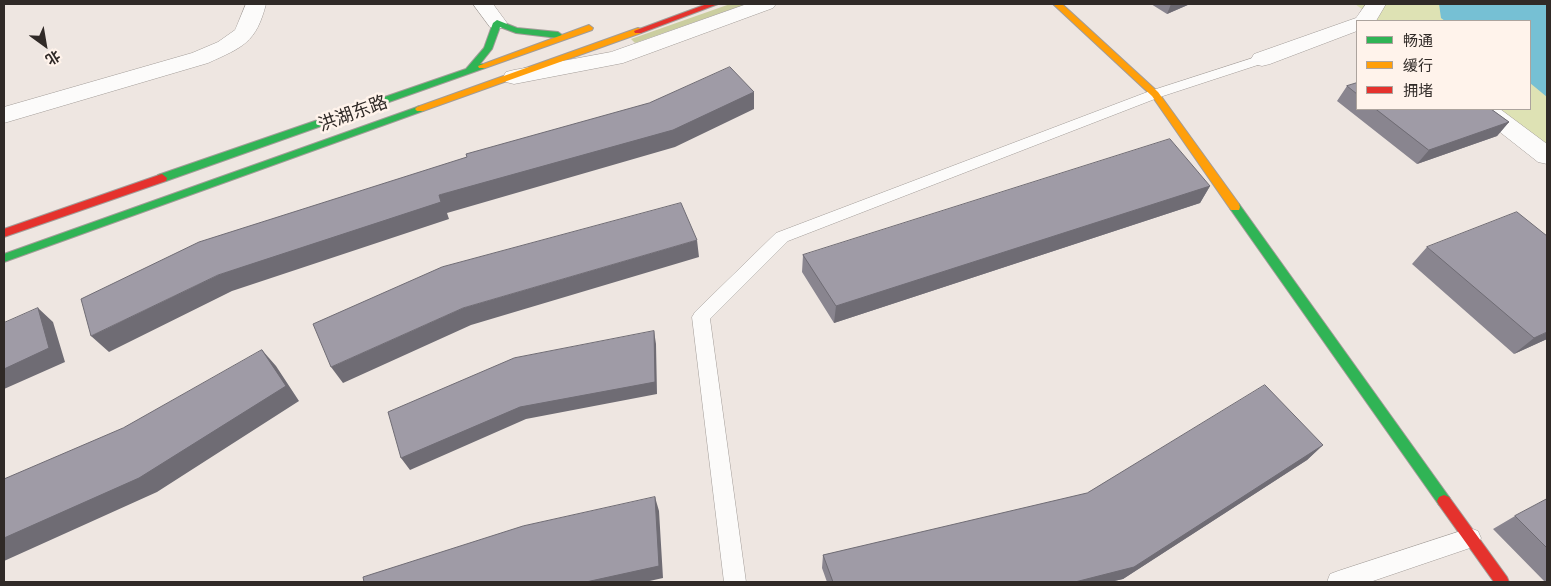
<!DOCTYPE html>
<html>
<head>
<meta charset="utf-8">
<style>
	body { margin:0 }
	#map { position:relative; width:1551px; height:586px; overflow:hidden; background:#eee6e1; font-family:"PT Sans","Noto Sans SC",sans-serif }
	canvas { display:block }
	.frame { position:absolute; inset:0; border:5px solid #302a27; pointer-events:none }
	.legend { position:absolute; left:1356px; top:20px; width:175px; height:90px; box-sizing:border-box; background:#fff3eb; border:1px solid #aca39d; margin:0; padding:6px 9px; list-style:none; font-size:15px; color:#302a27 }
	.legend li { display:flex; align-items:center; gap:10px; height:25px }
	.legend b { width:25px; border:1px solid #aca39d }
	.north { position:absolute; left:20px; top:20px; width:50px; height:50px; -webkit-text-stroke:4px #fff3eb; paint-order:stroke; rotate:148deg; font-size:14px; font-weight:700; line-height:20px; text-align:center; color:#302a27 }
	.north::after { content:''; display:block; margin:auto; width:18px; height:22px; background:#302a27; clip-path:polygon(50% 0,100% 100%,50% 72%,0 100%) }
</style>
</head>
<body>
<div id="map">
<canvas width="1551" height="586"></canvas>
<div class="frame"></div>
<ul class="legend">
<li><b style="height:6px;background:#30b455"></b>畅通</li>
<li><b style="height:6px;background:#ff9f0a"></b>缓行</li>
<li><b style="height:6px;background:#e5322d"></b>拥堵</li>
</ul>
<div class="north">北</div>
</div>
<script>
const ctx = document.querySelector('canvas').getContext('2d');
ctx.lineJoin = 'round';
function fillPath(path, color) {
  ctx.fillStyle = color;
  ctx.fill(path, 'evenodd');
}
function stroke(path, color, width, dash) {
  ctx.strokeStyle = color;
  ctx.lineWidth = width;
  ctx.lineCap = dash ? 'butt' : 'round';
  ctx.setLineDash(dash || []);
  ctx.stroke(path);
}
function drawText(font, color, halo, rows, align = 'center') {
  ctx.font = font + ' "PT Sans","Noto Sans SC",sans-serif';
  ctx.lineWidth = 5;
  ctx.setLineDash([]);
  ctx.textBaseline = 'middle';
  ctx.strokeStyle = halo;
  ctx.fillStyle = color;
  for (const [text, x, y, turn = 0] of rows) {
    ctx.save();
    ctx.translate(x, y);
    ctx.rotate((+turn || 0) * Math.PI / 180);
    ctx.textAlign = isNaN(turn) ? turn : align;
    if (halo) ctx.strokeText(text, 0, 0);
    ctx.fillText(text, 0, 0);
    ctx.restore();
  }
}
fillPath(new Path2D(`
	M1355,4h192v141l-49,-36h32v-88h-152z`), '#dee2b4');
fillPath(new Path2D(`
	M730,4h16l-111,39 -4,-4z`), '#cbcea0');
fillPath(new Path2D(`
	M1439,4h108v93l-17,-14v-62h-85l-4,-3z`), '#76c0d4');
const lane = new Path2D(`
	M1262,55l5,1 2,3 -2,3 -107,35 -372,144 -78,78 36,263h-22l-32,-265 3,-5 81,-79 374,-142z
	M1470,528l8,3 3,7 -3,7 -8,3 -100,34h-43l3,-8 8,-3z`);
const street = new Path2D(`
	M246,4h20c-10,39 -23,43 -58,59l-204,60v-16l188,-54 26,-11 17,-12z
	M473,4h20l14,19 -3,4 -7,2 -7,-2z
	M747,4h29l-3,4 -150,55 -109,21 -8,-2 -3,-5 3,-5 8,-2 97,-18z
	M1366,4h20l-10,17h-19v10l-87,33 -8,2 -8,-2 -3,-5 3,-5 102,-36z
	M1474,109h26l47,35v20l-9,-2 -61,-48z`);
const fast = new Path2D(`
	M497,20l20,8 41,4 4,3 -4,3 -42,-5 -16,-6 -8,22 -12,15h5v4l-319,113h-8l-1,-3 1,-3 308,-106 18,-21 9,-25z
	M420,106l5,3 -2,2 -419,151v-8z
	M1235,203l4,1 210,293 2,4 -2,4 -5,2 -5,-2 -208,-295 -1,-3z`);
const slow = new Path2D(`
	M1053,4h9l96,88 81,112 1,3 -1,3h-8l-79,-114z
	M589,25l4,3 -1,2 -107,38h-6l-1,-2z
	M638,28l3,1v4l-218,78h-6l-2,-2 2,-2z`);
const jam = new Path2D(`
	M707,4h11l-77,29h-6l-1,-2z
	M162,174l5,4 -1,3 -162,56v-8z
	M1444,495l5,2 58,80 2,5h-15l-55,-77 -2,-4 2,-4z`);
stroke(lane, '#a29c98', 1);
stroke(street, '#a29c98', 1);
stroke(fast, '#a29c98', 2);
stroke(slow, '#a29c98', 2);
stroke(jam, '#a29c98', 2);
fillPath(lane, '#fcfbfa');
fillPath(street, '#fcfbfa');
fillPath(fast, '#30b455');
fillPath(slow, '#ff9f0a');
fillPath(jam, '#e5322d');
fillPath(new Path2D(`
	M1151,4h39l-23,10z
	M1357,83v26h134l18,13 -12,14 -80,28 -80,-63 10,-15z
	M1210,186l-10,17 -366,120 -32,-51 1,-17z
	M1427,247l120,92 -33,15 -102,-90z
	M1323,445l-16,15 -184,119 -13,3h-283l-5,-14 1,-13z
	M1547,499v83h-2l-52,-53 22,-13z`), '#89858f');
fillPath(new Path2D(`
	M1171,4h19l-23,10z
	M754,92v17l-79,38 -228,66 2,6 -217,72 -123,61 -18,-16 127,-61 221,-80z
	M1509,122l-12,14 -80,28 12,-14z
	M1210,186l-10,17 -366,120 2,-17z
	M697,240l2,17 -228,68 -128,58 -12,-16 132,-59z
	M38,308l15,14 12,40 -61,27v-20z
	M654,331l2,13 1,50 -131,25 -116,51 -9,-12z
	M1547,332v7l-33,15 20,-16z
	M262,350l14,16 23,35 -142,91 -153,69v-23z
	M1323,445l-16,15 -184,119 -13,3h-35z
	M655,497l4,14 4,67 -18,4h-59z`), '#6f6c74');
const building = new Path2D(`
	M730,67l24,25 -81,38 -234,65 2,7 -223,73 -127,61 -10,-37 118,-57 268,-85 -1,-3 183,-51z
	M1357,83v11l-10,-8z
	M1376,109h115l18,13 -80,28z
	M1170,139l40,47 -374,120 -33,-51z
	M681,203l16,37 -234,68 -132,59 -18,-43 129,-57z
	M1517,212l30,24v96l-13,6 -107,-91z
	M38,308l11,40 -45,21v-46z
	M654,331l1,51 -135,25 -119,51 -13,-46 126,-54z
	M262,350l24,36 -147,92 -135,60v-59l119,-51z
	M1265,385l58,60 -189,122 -59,15h-242l-10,-27 264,-62z
	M655,497l4,69 -73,16h-222l-1,-5 160,-51z
	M1547,499v49l-32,-32z`);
fillPath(building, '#9f9ba6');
stroke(building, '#6f6c74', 1);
drawText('18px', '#302a27', '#fff3eb', [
	["洪湖东路",353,114,-20]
]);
</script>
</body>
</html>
